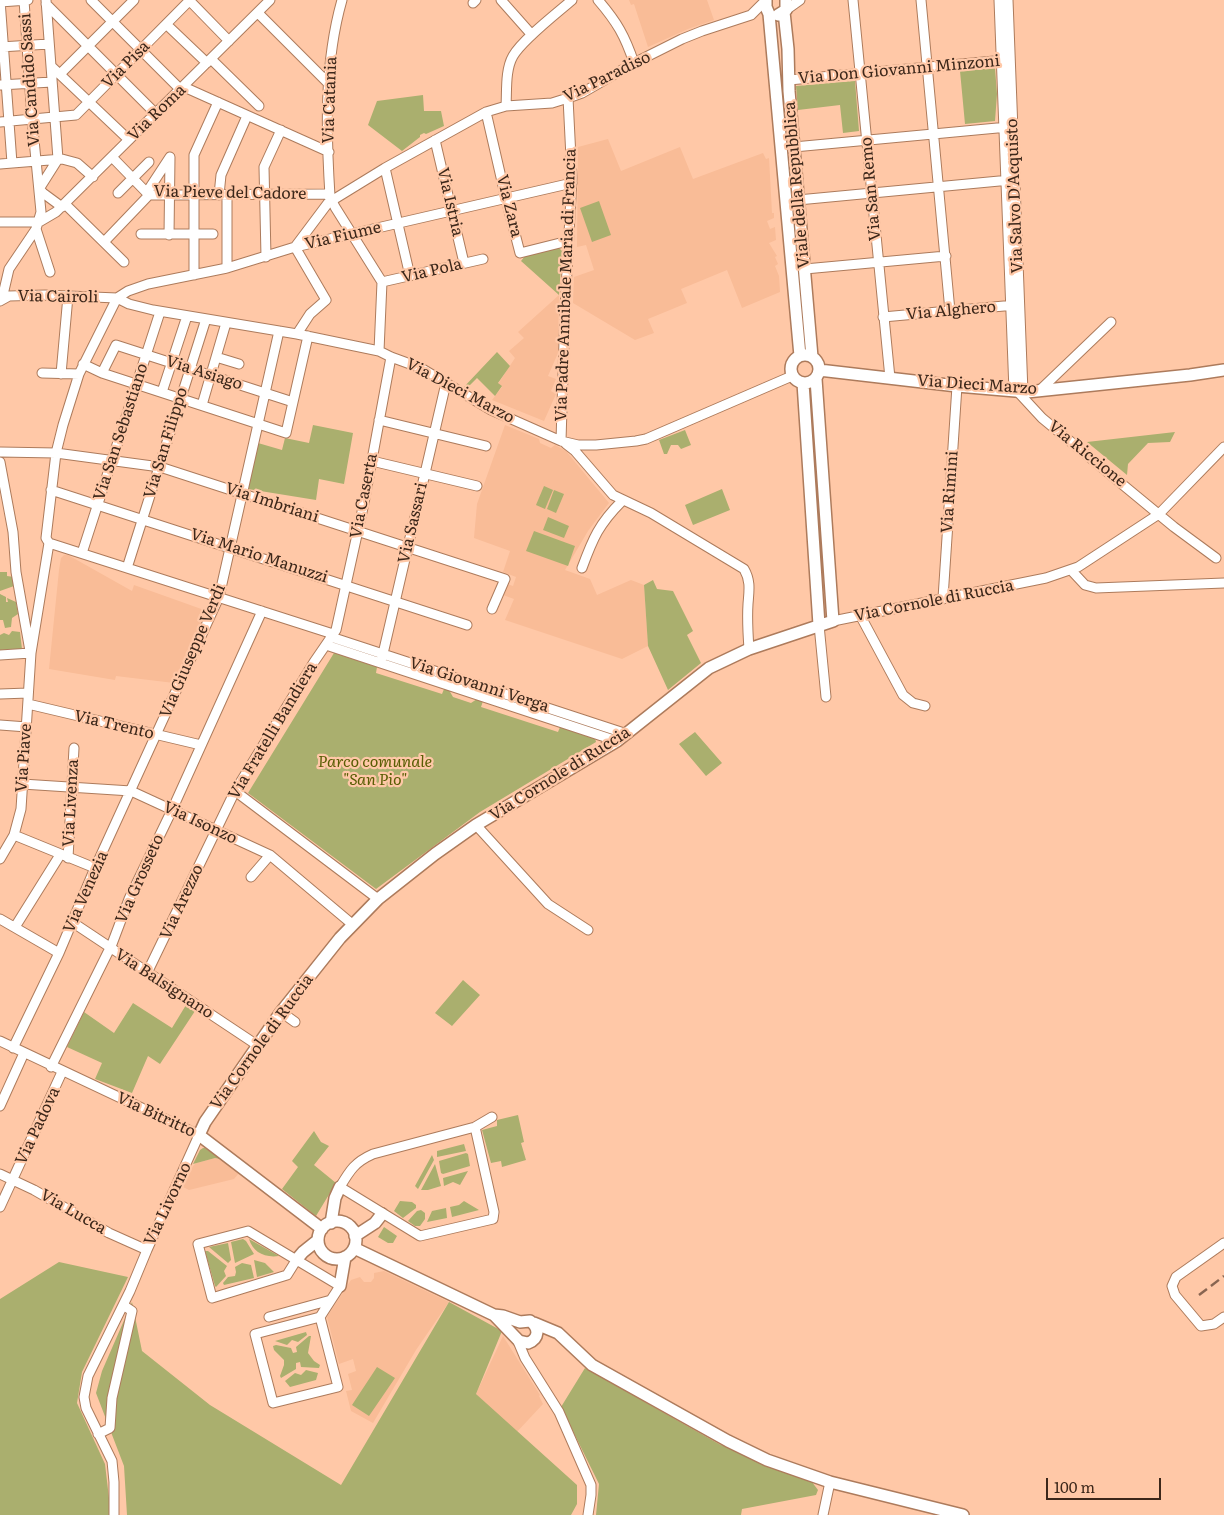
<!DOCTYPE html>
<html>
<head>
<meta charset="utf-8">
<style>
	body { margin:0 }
	#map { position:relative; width:1224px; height:1515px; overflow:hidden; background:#ffc8a7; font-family:Literata,serif }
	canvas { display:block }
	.scale { position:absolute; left:1046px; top:1478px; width:115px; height:22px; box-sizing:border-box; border:2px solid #3c271a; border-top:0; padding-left:6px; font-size:15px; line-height:18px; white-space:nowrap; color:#3c271a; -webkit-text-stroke:4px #ffc8a7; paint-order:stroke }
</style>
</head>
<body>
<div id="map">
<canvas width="1224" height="1515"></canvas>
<div class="scale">100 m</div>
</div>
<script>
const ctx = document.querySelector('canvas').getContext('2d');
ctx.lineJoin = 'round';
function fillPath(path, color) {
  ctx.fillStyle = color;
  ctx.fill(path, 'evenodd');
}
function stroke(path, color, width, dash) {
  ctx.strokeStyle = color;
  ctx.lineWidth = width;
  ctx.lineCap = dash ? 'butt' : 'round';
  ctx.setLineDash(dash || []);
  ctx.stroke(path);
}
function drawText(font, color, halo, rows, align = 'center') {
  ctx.font = font + ' Literata,serif';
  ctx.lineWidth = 4.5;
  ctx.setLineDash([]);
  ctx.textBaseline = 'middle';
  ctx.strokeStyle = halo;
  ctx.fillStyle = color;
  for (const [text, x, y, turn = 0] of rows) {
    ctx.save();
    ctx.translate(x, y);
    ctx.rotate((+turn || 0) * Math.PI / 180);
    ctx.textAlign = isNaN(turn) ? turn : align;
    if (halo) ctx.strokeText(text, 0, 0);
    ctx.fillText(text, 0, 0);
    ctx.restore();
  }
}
fillPath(new Path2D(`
	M629,0h78l7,20 -26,9 -40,18 -14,-43 -3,1z
	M608,139l13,32 59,-24 13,32 70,-26 3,6 3,-1 3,55h2v5l-7,3 3,8 5,-2 1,13 -7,3 8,13 -2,1 3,7 -3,2 4,10 1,16 -38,16 -15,-38 -46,19 6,14 -39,16 6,14 -19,7 -62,-37 1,-26 20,-7 -8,-25 -9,2 1,-100z
	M559,295l-1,58 -10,23 8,3 -5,12 5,3 -12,27 -52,-21 10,-13 -4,-3 17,-26 -6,-7 15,-13 -6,-6z
	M505,425l34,14 1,4 11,5 4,-3 11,6 43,52 -21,28 -23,39 25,9 7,16 34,-15 13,5 4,61 -26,13 -117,-39 9,-21 -11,-4 4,-11 6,2 3,-9 -13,-5 7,-21 -36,-13 3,-34z
	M64,555h4l64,36 2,-6 73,26 -33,72 -58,-7 -1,4 -66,-11 10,-99 2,-12z
	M215,1158l5,1 19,14 -5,6 -45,11 -6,-3 10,-21 3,-3z
	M384,1271l65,31 -33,48 -43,73 -22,-12 -5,-20 6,-1 -4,-16 8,-3 -3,-12 -14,5 -12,-47 24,-37 9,-3 4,5h7l3,-4v-5z
	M503,1336l37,59 -1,1 4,8 -28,30 -39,-40z`), '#f9bc97');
fillPath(new Path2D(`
	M995,68l2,26 -2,27 -30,3 -5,-53z
	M855,81l4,50 -16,2 -3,-28 -42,5 -2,-24z
	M423,95l1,16h17l3,15 -18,8 -2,-1 -4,2v2l-18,14 -34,-26 9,-24z
	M599,201l12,34 -19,7 -12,-34z
	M559,248l3,3 -3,44 -38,-34 4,-5z
	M497,352l13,14 -12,17 4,3 -7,10 -18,-18 -11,11 -3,-1z
	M313,425l40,8 -9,51 -25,-5 -3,21 -68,-11 10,-46 24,7 3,-12 24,5z
	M685,430l6,15 -10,4 -3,-4h-7l-4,9h-3l-5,-14z
	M1175,432l-5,10 -22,1 -20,21 -1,11 -40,-33z
	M544,486l9,4 -8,19 -9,-4z
	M722,489l8,21 -37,15 -8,-20z
	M554,490l10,4 -8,19 -9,-4z
	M548,517l21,9 -5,12 -21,-8z
	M534,531l41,15 -7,20 -42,-15z
	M0,572h7v4l7,1v9l-14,5z
	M653,580l4,9 16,2 20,40 -6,4 14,28 -33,27 -20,-44 -4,-61z
	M0,594l6,3v5h2l-1,-4 9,4 2,12 -6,4 -1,9 -6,1 -2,-8h-3z
	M12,631l8,1 2,17 -22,1v-15l4,-2 5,2z
	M334,653l43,14 -1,6 66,21 2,-5 5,1 4,7 18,6 6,-4 6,2 -2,6 77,25 2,-5 35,11 1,4 -116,70 -104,77 -128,-96z
	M695,732l27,31 -16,13 -27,-32z
	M463,980l17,15 -28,31 -17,-13z
	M133,1003l39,25 14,-23 9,6 -35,53 -12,-8 -16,37 -37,-14 7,-16 -35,-16 17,-35 30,21z
	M518,1115l6,27 -3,1 5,17 -24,7 -1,-6 -10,2 -9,-33 15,-4v-6z
	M314,1131l7,11 8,4 -15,19 22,18 -20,33 -34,-27 16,-22 -6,-6z
	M464,1144l2,7 -29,6v-6z
	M203,1148h2l15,11 -5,-1 -22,6 7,-14z
	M466,1153l2,1 2,12 -27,8 -2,-1 -2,-12z
	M432,1155l2,5 -16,29 -3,-3z
	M435,1164l6,22 -13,4h-7z
	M468,1171l-8,14 -7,-3 -9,4 -1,-8z
	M400,1201l12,1 4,3v3l-13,10 -9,-7z
	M464,1201l15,9 -27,7 -2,-10 9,-2z
	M446,1208l1,10 -20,4 5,-11z
	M421,1210l4,3v6l-5,7h-5l-7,-5 9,-10z
	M384,1227l13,9 -4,7h-5l-10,-6z
	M243,1239l3,2 8,13 -19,9 -4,-21z
	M249,1239l30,17c-15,2 -26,-4 -30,-17z
	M228,1243l3,17 -3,3 -19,-16z
	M205,1251h3l19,15 -3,5 2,5 -10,11 -1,-1z
	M254,1260l11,3 9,9 -17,5z
	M59,1262l69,15 -46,95 -5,31 28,61 6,51h-111v-216z
	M242,1263l9,2 3,13 -30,7 -1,-2 5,-6 7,-1 1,-4 -1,-5z
	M132,1302l10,49 68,54 131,80 108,-183 53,29 -26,63 101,91v19l-6,11h-444l-3,-49 -28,-73 6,-22z
	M306,1332l1,3 -9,7 -6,-2 -5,5 -12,-4z
	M309,1336h2l-3,17 6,8 6,4 -1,3 -18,-1 -1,-5 -4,1v6l-15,9 -1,-2 4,-11v-5l-10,-10 -1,-4 3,-1 15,3 2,5 4,-1 -1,-5z
	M377,1367l18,11 -26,38 -17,-11z
	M585,1368l134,76 93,38 6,8 -2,5 -74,14 -1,6h-145l3,-31 -38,-77z
	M306,1370l12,3 -2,7 -26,7 -5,-6 10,-8 6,2z`), '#aaaf6e');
const minor = new Path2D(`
	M0,0l12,163
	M46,0l12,159
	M91,0l90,90
	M189,0l40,41
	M342,0c-18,63 -16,132 -12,196l5,11 47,75 -3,69
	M501,0l31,35
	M598,0c19,22 27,36 36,63
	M853,0l37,378
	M921,0l29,311
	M999,0l15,391
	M1008,0l15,392
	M0,2l28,-2
	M473,3l3,-3
	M46,4l110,110
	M786,10l14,-10
	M258,13l71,71
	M166,24l41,39
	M0,47l49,-3
	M211,59l48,47
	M51,66l78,74
	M60,74l74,-74
	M789,80l216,-20
	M0,85l52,-3
	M184,87l145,65
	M506,106c1,-15 -1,-36 7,-50 9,-16 44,-43 59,-56
	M486,112l20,87 14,54 48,-12
	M0,122l76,-7 114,-115
	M435,140l29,123
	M794,147l214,-20
	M112,157l37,38 176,-1 5,2
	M58,159l-19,30 4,4 19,14
	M0,164l62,-5 15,4 16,14
	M385,168l25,108
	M147,192l23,-35 -1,78
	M118,193l31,-31
	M219,195l2,-20 26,-59
	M798,200l212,-20
	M65,204l59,58
	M0,222h39l17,-10 214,-212
	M36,229l14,43
	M141,234h72
	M104,242l45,-47
	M295,247l33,-44 57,-35 101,-56 20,-6 46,-3 16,-5 14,-5 52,-30 48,-24 20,-8 49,-16 14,-14
	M295,247l31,53 -16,14 -13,20
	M266,257l-2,-90 17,-37
	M227,268v-73
	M805,269l141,-13
	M194,275v-120l24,-53
	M382,282l101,-23
	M117,298l11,-7 20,-7 79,-16 68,-21 277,-64
	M2,299l7,-30 27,-40 5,-17 -9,-93 -8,-119
	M0,301l9,-5 36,-1 72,3 12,6 24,6 144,24 82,17 12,6 30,11 70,42 70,31 17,4h18l40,-4 10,-2 146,-63
	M883,317l132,-12
	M216,357l23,7
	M83,364l19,9 184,60 22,-97
	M42,373l37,1
	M102,373l14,-28 177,57
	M61,374l7,-78
	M1039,391l72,-69
	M162,392l25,-76
	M1018,392l24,26 132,109 42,31
	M202,405l24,-82
	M379,420l107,26
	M561,441l4,-133 7,-130 -4,-80
	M566,444l9,7 38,44 38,18 93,56c7,12 5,22 4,35 -1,15 0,31 1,45
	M0,452l56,1 104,14 345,112 -13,30
	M372,461l105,25
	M0,462l13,70 3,40 14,79
	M51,490l416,135
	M49,543l284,91
	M82,553l78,-241
	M127,568l79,-249
	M582,568c11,-30 17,-44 40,-67
	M1071,570l14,15 11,3 128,-5
	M943,598l14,-212
	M860,615l43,80 10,8 12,3
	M833,621l213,-43 32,-11 81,-53 65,-67
	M819,625l7,72
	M331,637l296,97
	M326,645l291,96
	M0,655l31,-2
	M382,658l64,-275
	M0,694l28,-1
	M28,704l173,41
	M0,725l27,2
	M22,784l109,7 139,64 82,69
	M235,791l143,108
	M476,825l72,79 40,26
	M14,835l81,33
	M68,858l6,-110
	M0,859l14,-24 7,-26 10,-156 18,-110 -3,-5 10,-85 7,-28 16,-51 38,-76
	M251,877l19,-22
	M0,919l59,34
	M72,922l185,123
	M15,927l45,-72
	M147,973l88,-182 79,-129 22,-32 28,-127 27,-146
	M281,1012l14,10
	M0,1041l199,94 -52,115 -17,41 -42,85 -4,21 2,11 26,53 2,21v33
	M13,1048l46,-95 36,-85 124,-271 60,-266
	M51,1067l61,-123 17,-45 43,-89 90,-199
	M0,1106l24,-53
	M475,1127l19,85 -1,7 -73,17 -80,-49c10,-17 15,-25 33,-33l102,-27 17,-10
	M0,1174l34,16 75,43 38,17
	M0,1207l62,-135
	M1224,1243l-48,34 -4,9 3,9 26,31 13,-2 10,-7
	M297,1259l-10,16 -75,23 -14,-54 50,-13 92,55 -20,31 -65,17 18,69 65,-16 -18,-70
	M269,1317l62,-17
	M517,1339l8,19 34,54 32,73v10l-3,20
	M98,1434l12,-6 2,-30 20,-87 -9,-6
	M823,1515l7,-33`);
const major = new Path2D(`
	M766,0v7l3,7 31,342
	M784,12l4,37 1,42 23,266
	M778,15l8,-5v-10
	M791 369a14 14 0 1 1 28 0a14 14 0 1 1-28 0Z
	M819,370l138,16 70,6 163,-17 34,-5
	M803,383l16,242
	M318 1240a19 19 0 1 1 38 0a19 19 0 1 1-38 0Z
	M331,1223l4,-25 5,-11
	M322,1229l-123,-94 6,-13 76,-110 59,-74 38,-39 57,-45 41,-29 141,-84 92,-73 40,-19 84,-28 -17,-242
	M355,1236l20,-13 7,-9
	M354,1248l140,67 9,1 17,6 10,-1c10,7 9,18 -2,22l-9,-2 -25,-26
	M297,1259l6,-7 15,-12
	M340,1286l5,-29
	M534,1323l24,10 34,32 136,76 39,19 63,22 133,33`);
stroke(minor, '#ad7b5c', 11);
stroke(major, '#ad7b5c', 14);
stroke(minor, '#fff', 9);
stroke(major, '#fff', 11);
stroke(new Path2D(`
	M1199,1295l25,-19`), '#886551', 2.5, [10, 5]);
drawText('16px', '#3c271a', '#ffc8a7', [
	["Via Pisa",126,65,-45],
	["Via Don Giovanni Minzoni",899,70,-5],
	["Via Paradiso",607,77,-26],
	["Via Candido Sassi",30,80,-94],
	["Via Catania",330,100,-88],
	["Via Roma",157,113,-44],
	["Viale della Repubblica",797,185,-95],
	["Via San Remo",871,189,-95],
	["Via Pieve del Cadore",230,193,1],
	["Via Salvo D'Acquisto",1015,196,-92],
	["Via Istria",450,202,77],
	["Via Zara",509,206,76],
	["Via Fiume",343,236,-13],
	["Via Pola",432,271,-13],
	["Via Padre Annibale Maria di Francia",566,285,-88],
	["Via Cairoli",58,297,1],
	["Via Alghero",951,311,-5],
	["Via Asiago",204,373,18],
	["Via Dieci Marzo",977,385,4],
	["Via Dieci Marzo",460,391,28],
	["Via San Sebastiano",121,432,-72],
	["Via San Filippo",166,443,-73],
	["Via Riccione",1087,454,39],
	["Via Rimini",950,492,-86],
	["Via Caserta",364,496,-79],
	["Via Imbriani",272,503,18],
	["Via Sassari",413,523,-77],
	["Via Mario Manuzzi",259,556,18],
	["Via Cornole di Ruccia",934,601,-11],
	["Via Giuseppe Verdi",193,651,-67],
	["Via Giovanni Verga",479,685,18],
	["Via Trento",114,725,13],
	["Via Fratelli Bandiera",273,731,-59],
	["Via Piave",24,758,-86],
	["Via Cornole di Ruccia",560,774,-32],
	["Via Livenza",71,803,-87],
	["Via Isonzo",200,823,25],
	["Via Grosseto",140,879,-66],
	["Via Venezia",86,892,-66],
	["Via Arezzo",182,902,-65],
	["Via Balsignano",164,984,33],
	["Via Cornole di Ruccia",262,1042,-54],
	["Via Bitritto",156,1115,25],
	["Via Padova",38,1126,-65],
	["Via Livorno",168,1204,-65],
	["Via Lucca",73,1212,30]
]);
drawText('italic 16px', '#595d04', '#ffc8a7', [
	["Parco comunale",375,762],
	["\"San Pio\"",375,780]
]);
</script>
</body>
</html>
